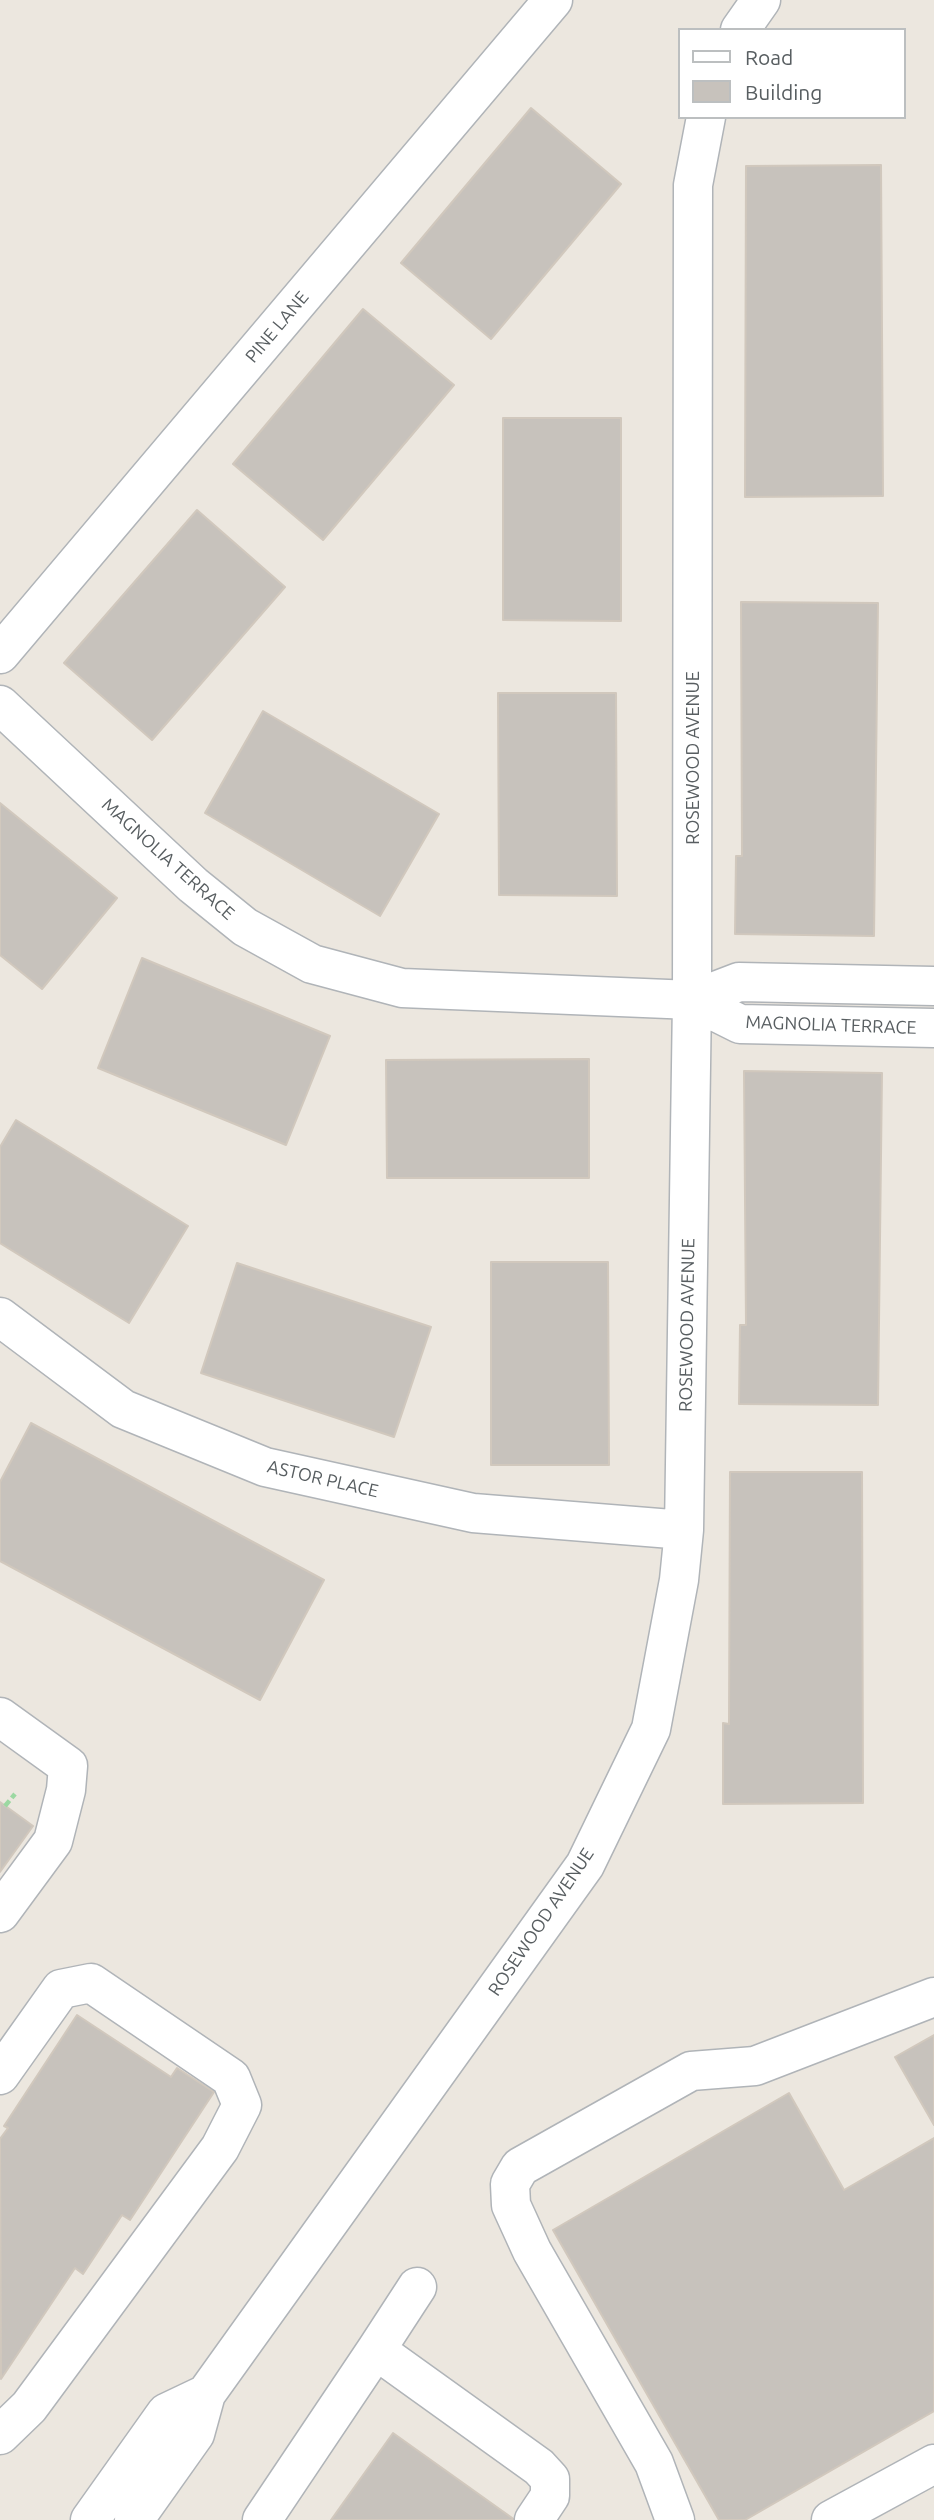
<!DOCTYPE html>
<html>
<head>
<meta charset="utf-8">
<style>
	body { margin:0 }
	#map { position:relative; width:934px; height:2520px; overflow:hidden; background:#ece7df; font-family:Ubuntu,sans-serif }
	canvas { display:block }
	.legend { position:absolute; left:678px; top:28px; width:228px; height:91px; box-sizing:border-box; background:#fff; border:2px solid #bcbfc0; margin:0; padding:9px 12px; list-style:none; font-size:21px; color:#585e61 }
	.legend li { display:flex; align-items:center; gap:14px; height:35px }
	.legend b { width:35px; border:2px solid #bcbfc0 }
</style>
</head>
<body>
<div id="map">
<canvas width="934" height="2520"></canvas>
<ul class="legend">
<li><b style="height:9px;background:#fff"></b>Road</li>
<li><b style="height:19px;background:#c7c2bc"></b>Building</li>
</ul>
</div>
<script>
const ctx = document.querySelector('canvas').getContext('2d');
ctx.lineJoin = 'round';
function fillPath(path, color) {
  ctx.fillStyle = color;
  ctx.fill(path, 'evenodd');
}
function stroke(path, color, width, dash) {
  ctx.strokeStyle = color;
  ctx.lineWidth = width;
  ctx.lineCap = dash ? 'butt' : 'round';
  ctx.setLineDash(dash || []);
  ctx.stroke(path);
}
function drawText(font, color, halo, rows, align = 'center') {
  ctx.font = font + ' Ubuntu,sans-serif';
  ctx.lineWidth = 7;
  ctx.setLineDash([]);
  ctx.textBaseline = 'middle';
  ctx.strokeStyle = halo;
  ctx.fillStyle = color;
  for (const [text, x, y, turn = 0] of rows) {
    ctx.save();
    ctx.translate(x, y);
    ctx.rotate((+turn || 0) * Math.PI / 180);
    ctx.textAlign = isNaN(turn) ? turn : align;
    if (halo) ctx.strokeText(text, 0, 0);
    ctx.fillText(text, 0, 0);
    ctx.restore();
  }
}
const building = new Path2D(`
	M531,108l90,76 -130,155 -90,-76z
	M881,165l2,331 -138,1 1,-331z
	M363,309l91,76 -131,155 -90,-76z
	M503,418h118v203l-118,-1z
	M197,510l88,77 -133,153 -88,-77z
	M741,602l137,1 -4,333 -139,-2 1,-78h6z
	M498,693h118l1,203 -118,-1z
	M263,711l176,103 -59,102 -175,-103z
	M0,803l117,95 -75,91 -42,-34z
	M142,958l188,78 -44,109 -188,-77z
	M589,1059v119h-202l-1,-118z
	M744,1071l138,2 -4,332 -139,-1 1,-79h6z
	M16,1120l172,106 -59,97 -129,-80v-96z
	M491,1262h117l1,203h-118z
	M237,1263l194,64 -37,110 -193,-64z
	M31,1423l293,157 -64,120 -260,-139v-79z
	M730,1472h132l1,331 -140,1v-81l6,1z
	M0,1802l33,24 -33,46z
	M77,2015l94,62 6,-9 37,24 -84,128 -8,-5 -39,59 -8,-6 -74,111 -1,-240 8,-11 -4,-2z
	M934,2035v90l-39,-68z
	M789,2093l55,97 90,-52v273l-189,109h-26l-166,-290z
	M393,2433l122,87h-184z`);
fillPath(building, '#c7c2bc');
stroke(building, '#d1c8bd', 2);
const minor = new Path2D(`
	M740,30l21,-30
	M0,654l553,-654
	M0,705l193,180 52,42 67,37 90,24 290,12 47,-18 195,4
	M692,1000l48,24 194,4
	M0,1317l123,92 142,58 208,46 211,17
	M0,1717l68,49 -2,24 -13,51 -53,72
	M0,2075l61,-86 30,-6 140,95 11,27 -22,43 -191,259 -29,28
	M376,2350l41,-63
	M90,2520l76,-107 40,-19
	M134,2520l61,-86 11,-40 379,-529 66,-136 28,-149 5,-50 8,-530 1,-815 13,-68
	M262,2520l114,-170 163,117 11,12v17l-16,24
	M675,2520l-21,-57 -122,-212 -21,-46 -1,-21 10,-17 171,-96 64,-5 179,-69
	M831,2520l103,-56`);
stroke(minor, '#b0b4b8', 41);
stroke(new Path2D(`
	M5,1806l10,-12`), '#9cd8a2', 4.5, [7, 3.5]);
stroke(minor, '#fff', 38);
drawText('18px', '#585e61', '#fff', [
	["PINE LANE",277,327,-50],
	["ROSEWOOD AVENUE",693,758,-90],
	["MAGNOLIA TERRACE",168,859,42],
	["MAGNOLIA TERRACE",831,1025,2],
	["ROSEWOOD AVENUE",687,1325,-89],
	["ASTOR PLACE",323,1479,13],
	["ROSEWOOD AVENUE",541,1922,-56]
]);
</script>
</body>
</html>
